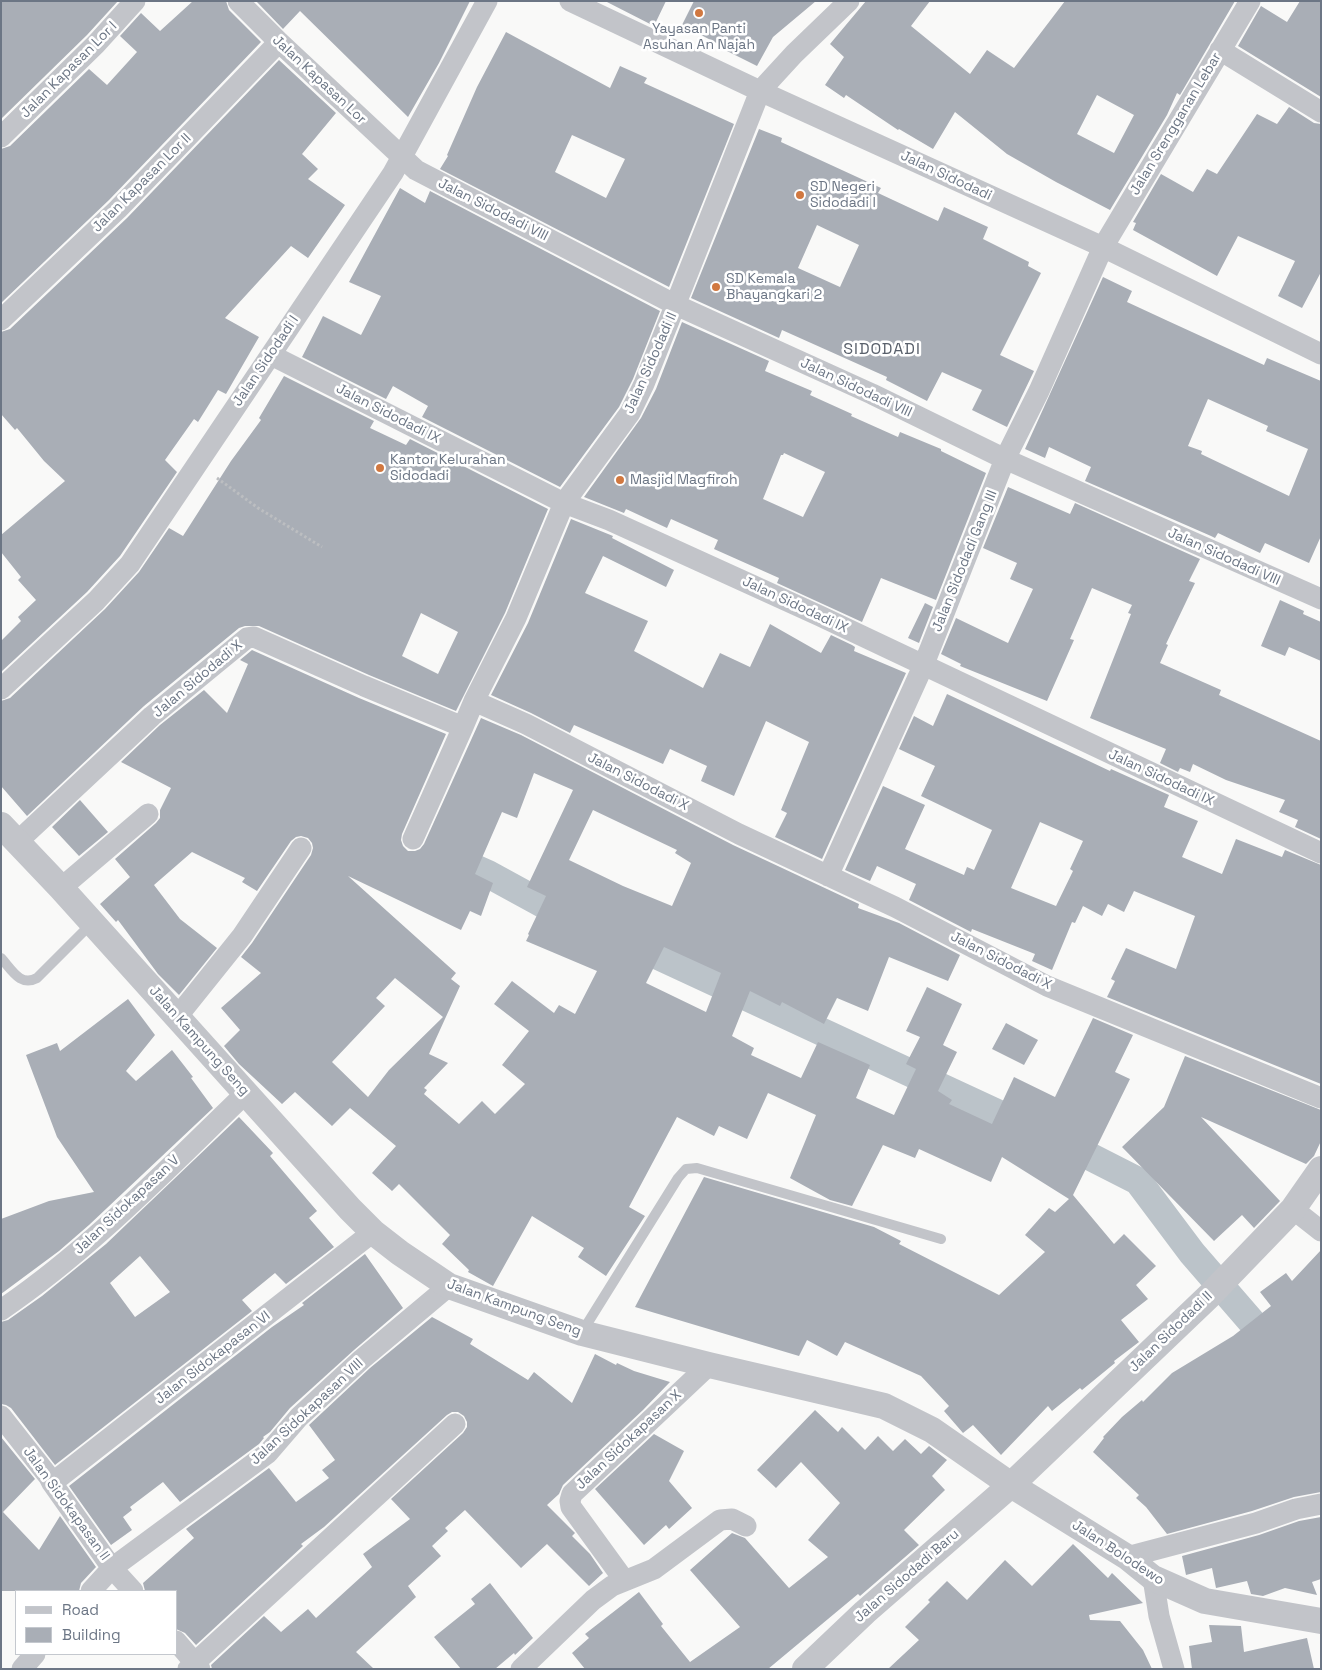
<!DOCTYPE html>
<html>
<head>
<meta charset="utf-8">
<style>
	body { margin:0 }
	#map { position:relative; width:1322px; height:1670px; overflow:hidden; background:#f9f9f8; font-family:"Space Grotesk",sans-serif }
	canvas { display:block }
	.frame { position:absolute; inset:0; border:2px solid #6c7685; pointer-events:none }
	.legend { position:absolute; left:15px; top:1590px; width:162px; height:65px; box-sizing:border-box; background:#fff; border:1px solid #c4c8ce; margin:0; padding:6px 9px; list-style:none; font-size:15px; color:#6c7685 }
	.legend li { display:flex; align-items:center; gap:10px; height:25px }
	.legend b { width:25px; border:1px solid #c4c8ce }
</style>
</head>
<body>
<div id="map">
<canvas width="1322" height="1670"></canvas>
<div class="frame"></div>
<ul class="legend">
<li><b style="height:6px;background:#c2c4c9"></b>Road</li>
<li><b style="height:14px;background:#a9aeb6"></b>Building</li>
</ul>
</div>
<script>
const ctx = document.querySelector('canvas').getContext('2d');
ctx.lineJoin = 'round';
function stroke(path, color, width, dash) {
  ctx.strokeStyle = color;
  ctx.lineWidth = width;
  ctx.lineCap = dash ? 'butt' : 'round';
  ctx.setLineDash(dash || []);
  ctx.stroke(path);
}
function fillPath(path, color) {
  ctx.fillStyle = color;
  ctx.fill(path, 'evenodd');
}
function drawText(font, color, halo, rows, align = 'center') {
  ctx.font = font + ' "Space Grotesk",sans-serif';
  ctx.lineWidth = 5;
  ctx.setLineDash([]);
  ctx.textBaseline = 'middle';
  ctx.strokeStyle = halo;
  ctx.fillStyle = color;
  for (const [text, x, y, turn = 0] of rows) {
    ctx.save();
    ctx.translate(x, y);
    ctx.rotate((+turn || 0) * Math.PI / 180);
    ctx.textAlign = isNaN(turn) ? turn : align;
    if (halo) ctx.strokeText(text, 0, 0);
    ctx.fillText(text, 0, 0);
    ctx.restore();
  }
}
stroke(new Path2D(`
	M443,854l45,20 86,47
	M626,941l455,211 57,29 54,72 84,97`), '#bbc3c9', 28);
fillPath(new Path2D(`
	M1,1h117l-31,34 -86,84z
	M193,1h33l3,9 32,32 -152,158 -108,103v-154l9,-3 79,-77 18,16 30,-33 -17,-16 21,-23 19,18z
	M256,1h214l-31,62 -31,54 -108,-106 -17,18z
	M605,1h61l-12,25z
	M694,1h122l-43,36 -16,29 -34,-17 1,-2 -42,-22z
	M866,1h64l-19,25 59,48 17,-24 27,18 51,-67h170l-55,94 -3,-2 -10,22 -57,95 -54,-28 -49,-28 -52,-42 -22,37 -34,-20 -1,1 -52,-35 -2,3 -19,-13 19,-28 -14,-13zM1097,95l37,20 -20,38 -37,-19z
	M1300,1h21v96l-83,-51 23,-40 26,16z
	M506,32l104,56 10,-22 27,12 -3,5 90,41 -65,163 -229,-118 8,-13 -1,-1 30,-68zM572,135l53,24 -19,39 -51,-26z
	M279,60l57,53 -34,41 16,15 -10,10 37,26 -37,53 -17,-12 -66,72 34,19 -33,57 -8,-4 -20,32 -4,-3 -29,41 12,12 -57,84 -33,36 -86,80v-31l20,-20 -3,-4 18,-17 -18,-20 3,-3 -20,-25v-17l64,-54 -21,-20 -27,-33 -2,2 -14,-16v-82l9,-3 117,-111z
	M1289,107l25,16 7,1v148l-19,36 -24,-12 17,-35 -57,-25 -21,40 -84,-46 3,-7 -3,-1 28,-48 32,18 14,-23 10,5 40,-60 20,10z
	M759,129l23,9 -1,4 100,46 -3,5 60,28 6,-14 44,20 -5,12 46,23 -1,4 13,7 -41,82 34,16 -27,56 -35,-17 10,-20 -40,-18 -15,29 -41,-21 1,-3 -105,-47 -3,8 -88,-40zM817,225l42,20 -19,42 -42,-19z
	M400,188l25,15 5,-12 230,120 -27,68 -14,28 -59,80 -138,-70 6,-11 -35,-20 -7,13 -84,-42 21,-41 38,19 20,-39 -32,-14z
	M1103,277l29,14 -5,11 41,19 96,44 3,-7 54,23v155l-12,27 -44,-20 -5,10 -42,-20 -3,5 -4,-2 -126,-55 6,-14 -42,-20 -4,11 -20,-9zM1208,399l60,27 -2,5 42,18 -19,47 -88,-42 1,-3 -14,-5z
	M682,322l87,39 -4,10 47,20 -2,4 42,19 -1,2 47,21 2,-5 41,17v2l45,22 -50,127 -55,-22 -19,44 -85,-39 2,-5 -65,-29 4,-9 -47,-21 -4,9 -41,-19 -2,4 -40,-16 57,-79 15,-29zM784,453l41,19 -22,45 -40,-18 18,-44h2z
	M284,376l90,45 -4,7 36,17 4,-6 138,70 -43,104 -49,98 -87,-36 -110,-49h-14l-6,2 -95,78 -117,110 -26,-30v-85l9,-3 95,-89 34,-37 30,-44 14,8 48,-75 30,-41 -2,-2zM421,613l37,19 -20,42 -36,-18z
	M1008,487l62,27 5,-11 125,56 -11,22 6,2 -29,61 2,1 -8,18 61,27 -2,5 102,46v98l-26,-12 3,-7 -19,-8 6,-12 -59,-20 -33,-16 -3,8 -10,-4 -2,4 -18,-9 6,-14 -76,-31 41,-104 -3,-1 4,-8 -40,-17 -22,51 4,1 -27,61 -87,-35 1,-2 -20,-10 15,-36 52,25 25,-54 -23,-10 7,-16 -34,-15z
	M571,519l42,17 -1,2 62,32 -8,17 -63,-31 -18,37 63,28 -14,30 69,37 17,-35 30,14 20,-43 51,29 10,-18 21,10 3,2 -1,4 52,22 -84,186 -47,-22 12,-24 -6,-3 28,-68 -43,-21 -32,75 -33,-15 6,-15 -37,-17 -7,15 -89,-39 -4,8 -39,-20 -40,-18 37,-72z
	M1280,600l24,11 -1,3 18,8v39l-32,-14 -4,9 -24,-10z
	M925,603l8,4 -14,36 -11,-5z
	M252,650l107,48 87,36 -44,100 -1,6 2,6 5,5h7l5,-2 4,-5 57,-126 40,17 212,110 126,59 -1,4 41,15 61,32 -12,26 -59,-24 -21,54 -31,-13 -13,26 -42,-22 -2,4 -30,-15 -18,45 22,12 -3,7 50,23 17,-36 52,23 -14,33 38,17 22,-46 -10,-5 14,-27 -14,-6 21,-44 35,17 -19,41 14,7 -19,39 14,9 -3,4 43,20 22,-47 41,20 38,-79 40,17 -18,37 15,7 -57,116 41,49 10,-10 32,32 -20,19 12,14 -27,21 18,22 -25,19 1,2 -33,27 -2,-2 -28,23 -4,-5 -47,49 -28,-30 -10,8 -19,-22 5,-5 -28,-30 -76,-34 -8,14 -30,-16 -8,16 -164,-49 69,-130 170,50 27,14 -2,3 100,51 46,-43 -20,-17 24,-27 6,4 14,-13 -67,-42 -11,25 -72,-33 -4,9 -32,-13 -31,61 -22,-6 -40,-22 26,-63 -48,-22 -21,46 -28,-13 -5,10 -37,-19 -48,90 16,9 -39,60 -28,-19 6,-9 -52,-32 -39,70 -25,-14 1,-2 -27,-26 8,-9 -51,-51 -7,7 -20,-18 24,-27 -46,-38 -18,18 -37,-34 -13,12 -43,-40 -15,-18 16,-16 -19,-22 40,-35 -20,-16 11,-14 59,-88 2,-7 -1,-5 -4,-5 -7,-2 -5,1 -5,4 -34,50 -15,-9 3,-4 -53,-26 -38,33 26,34 37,29 -38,47 -21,-21 -40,-54 -2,2 -16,-18 30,-27 -15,-18 41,-36 4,-5v-8l11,-22 -50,-26 39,-37 44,-35 23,23 21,-49 -8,-4zM534,773l39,17 -46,97 19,9 -18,38 1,1 -3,6 71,30 -22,43 -16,-9 -5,8 -42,-32 -18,23 35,27 -27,34 23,19 -30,30 -13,-13 -23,23 -35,-30 3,-4 -3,-2 24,-25 -19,-9 31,-68 -9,-7 5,-6 -108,-97 113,54 9,-19 11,5 12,-33 -18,-9 27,-62 15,6zM593,810l84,40 -2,3 16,10 -19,43 -49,-20 -54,-26zM664,947l57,26 -15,39 -60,-29zM395,978l48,39 -54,53 -21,27 -36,-35 53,-56 -9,-8z
	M947,694l163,77 1,-2 58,26 -5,12 34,14 -16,36 40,17 14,-35 46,18 3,-7 36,15v219l-214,-87 8,-16 -4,-2 15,-31 50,21 19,-53 -61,-25 -10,21 -16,-8 -6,12 -19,-10 -8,17 -3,-1 -20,48 -20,-9 3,-7 -63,-25 -1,3 -62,-32 7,-16 -39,-18 -7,15 -25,-11 38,-84 42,19 -20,44 59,26 3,-8 7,3 18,-40 -71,-34 14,-30 -36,-17 15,-33 19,10zM1040,822l43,19 -13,28 3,2 -17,35 -45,-18z
	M80,800l28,32 -29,24 -27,-29z
	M128,999l27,36 -29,36 10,10 36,-31 21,27 -2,1 22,30 -124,117 -30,26 -58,43v-75l48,-18 45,-9 -37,-55 -31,-82 31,-12 3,8z
	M1006,1023l32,17 -14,25 -32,-16z
	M1185,1056l136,54v31l-7,15 -8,8 -105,-47 79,84 -26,27 -12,-13 -28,26 -92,-94 42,-40z
	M239,1117l34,36 -3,3 47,55 -8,7 25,29 -48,37 -11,-11 -33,27 10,11 -197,154 -44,-57 -5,-3 -5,-1v-82l7,-2 34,-24 64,-52zM140,1256l30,36 -35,25 -25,-34z
	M1321,1250v242l-27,5 -42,14 -85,23 -21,-27 -10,-9 3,-3 -46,-43 11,-14 -1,-1 19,-20 20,-17 1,2 29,-29 61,-37 38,-30 -11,-14 26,-19 6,8z
	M365,1254l38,54 -49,42 -64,58 -20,24 -7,5 1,1 -5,6 -79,58 -17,-20 -33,25 2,3 -9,7 9,13 -21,15 -42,-59 203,-159 32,-22 -2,-2z
	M432,1317l41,22 -3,5 58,36 6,-8 38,31 23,-49 21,11 1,-2 17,8 36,11 -27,28 -80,75 -4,9 -12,11 28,28 -3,3 18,18 13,19 -14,13 -42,-42 -26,24 -56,-58 -20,18 3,3 -16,15 9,10 -33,30 8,11 -60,55 18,17h-162l-1,-4 53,-49 17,16 27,-23 8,9 56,-51 -9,-13 47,-35 -19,-20 72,-66 4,-6v-5l-3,-6 -6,-4h-6l-5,3 -123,112 -23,17 2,2 -107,99 -11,-12 -9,-4v-38h-31l-2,-8 51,-45 -8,-9 83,-61 27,34 33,-24 -7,-8 13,-10 -26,-35 61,-57z
	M815,1410l23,22 4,-5 23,23 13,-14 15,15 12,-12 16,15 8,-8 18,14 -15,16 13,14 -41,40 15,15 -59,51 -2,-2 -90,75h-183l-13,-16 17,-15 -4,-4 54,-42 24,32 -2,2 29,36 50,-35 -50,-57 42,-37 13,5 44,50 39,-31 -20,-17 32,-37 -39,-41 -25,26 -19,-18z
	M654,1434l30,17 -15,30 23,27 -23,21 -3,-4 -22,20 -49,-56z
	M1,1437l34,42 -32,33 36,38 21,-34 36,51 -15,16 -2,8h-78z
	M1321,1517v62l-9,3 5,13 -32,-7 -22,8 -12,-2 -4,-13 -31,7 -4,-20 -26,7 -4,-19 77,-21 40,-14z
	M1073,1544l35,34 4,-5 31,30 -54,12 1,5 30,1 23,29 9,19h-264l31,-29 -14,-13 25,-25 -2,-2 19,-19 20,19 38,-40 27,26z
	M490,1583l43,55 -18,17 -1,-2 -19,16h-34l-27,-32 41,-33 -4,-5z
	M1209,1625l32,1 3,26 63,-14 7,31h-122l-3,-23 23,-4z`), '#a9aeb6');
stroke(new Path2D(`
	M217,478l41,30 64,39`), '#bcbec1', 3, [2.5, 2.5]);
stroke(new Path2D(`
	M1,958c11,12 19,29 36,20l55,-55
	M582,1332l96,-154 8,-9 11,-1 244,71`), '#c2c4c9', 10);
stroke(new Path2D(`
	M238,1l41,41 137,128 260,135 196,89 133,65 316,140
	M570,1l190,90 343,156 218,107
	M1220,50l101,62
	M1,137l95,-93 39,-43
	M1,320l117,-111 161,-167
	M271,355l293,148 45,17 211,96 501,237
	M1,689l95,-88 34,-37 263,-391 94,-172
	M474,701l52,23 213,110 156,73 152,79 274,112
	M413,839l50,-112
	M17,842l135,-126 95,-78 7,-1 110,49 99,41 11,-26 42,-83 48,-115 66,-90 14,-29 116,-293 34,-37 55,-53
	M828,876l96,-212 81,-205 34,-68 64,-144 147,-246
	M61,888l87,-74
	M177,1017l65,-81 59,-88
	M1293,1209l28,22
	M1,1310c91,-62 166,-141 245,-217
	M1,1416l48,61 3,6 60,85 21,23
	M52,1483l321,-251
	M1127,1557l129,-34 40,-14 25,-5
	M1153,1578l6,38 15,53
	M624,1580l-53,-73 -1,-6 2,-7 137,-129
	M91,1591l21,-23 156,-115 31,-36 63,-58 87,-73
	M176,1641l24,28
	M22,1669l13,-15
	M188,1669l267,-245
	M521,1669l72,-69 19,-14 42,-17 66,-49 12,-1 14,7`), '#c2c4c9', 21);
stroke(new Path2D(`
	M1,825l60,63 289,321 23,23 27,21 49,33 133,47 127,32 175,41 48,24 79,55 116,72 26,21 52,23 116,20
	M805,1669l60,-57 146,-127 198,-189 84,-87 28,-40`), '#c2c4c9', 26);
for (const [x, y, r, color] of [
	[699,13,5,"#d17840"],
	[800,195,5,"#d17840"],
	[716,287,5,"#d17840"],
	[380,468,5,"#d17840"],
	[620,480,5,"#d17840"]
]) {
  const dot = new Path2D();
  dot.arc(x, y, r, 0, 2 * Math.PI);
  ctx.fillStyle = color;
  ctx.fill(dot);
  stroke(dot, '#fff', 2);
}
drawText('14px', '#6c7685', '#fff', [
	["Yayasan Panti",699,29,"center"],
	["Asuhan An Najah",699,45,"center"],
	["SD Negeri",810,187],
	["Sidodadi I",810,203],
	["SD Kemala",726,279],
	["Bhayangkari 2",726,295],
	["Kantor Kelurahan",390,460],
	["Sidodadi",390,476],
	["Masjid Magfiroh",630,480]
], 'left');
drawText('14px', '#6c7685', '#fff', [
	["Jalan Kapasan Lor I",69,70,-45],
	["Jalan Kapasan Lor",319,80,43],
	["Jalan Srengganan Lebar",1176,124,-59],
	["Jalan Sidodadi",946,176,25],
	["Jalan Kapasan Lor II",142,183,-45],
	["Jalan Sidodadi VIII",493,210,27],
	["Jalan Sidodadi I",266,361,-56],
	["Jalan Sidodadi II",651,363,-66],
	["Jalan Sidodadi VIII",856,388,25],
	["Jalan Sidodadi IX",388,414,27],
	["Jalan Sidodadi VIII",1224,557,24],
	["Jalan Sidodadi Gang III",965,561,-68],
	["Jalan Sidodadi IX",795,605,25],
	["Jalan Sidodadi X",198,679,-40],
	["Jalan Sidodadi IX",1161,778,25],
	["Jalan Sidodadi X",638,782,27],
	["Jalan Sidodadi X",1001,961,27],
	["Jalan Kampung Seng",199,1041,48],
	["Jalan Sidokapasan V",127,1205,-43],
	["Jalan Kampung Seng",514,1308,20],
	["Jalan Sidodadi II",1171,1332,-44],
	["Jalan Sidokapasan VI",213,1358,-38],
	["Jalan Sidokapasan VIII",307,1412,-43],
	["Jalan Sidokapasan X",629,1440,-43],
	["Jalan Sidokapasan II",66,1504,54],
	["Jalan Bolodewo",1118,1553,33],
	["Jalan Sidodadi Baru",907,1576,-41]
]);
ctx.letterSpacing = '1px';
drawText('16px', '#59606b', '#fff', [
	["SIDODADI",882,350]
]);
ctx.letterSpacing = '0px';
</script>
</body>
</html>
